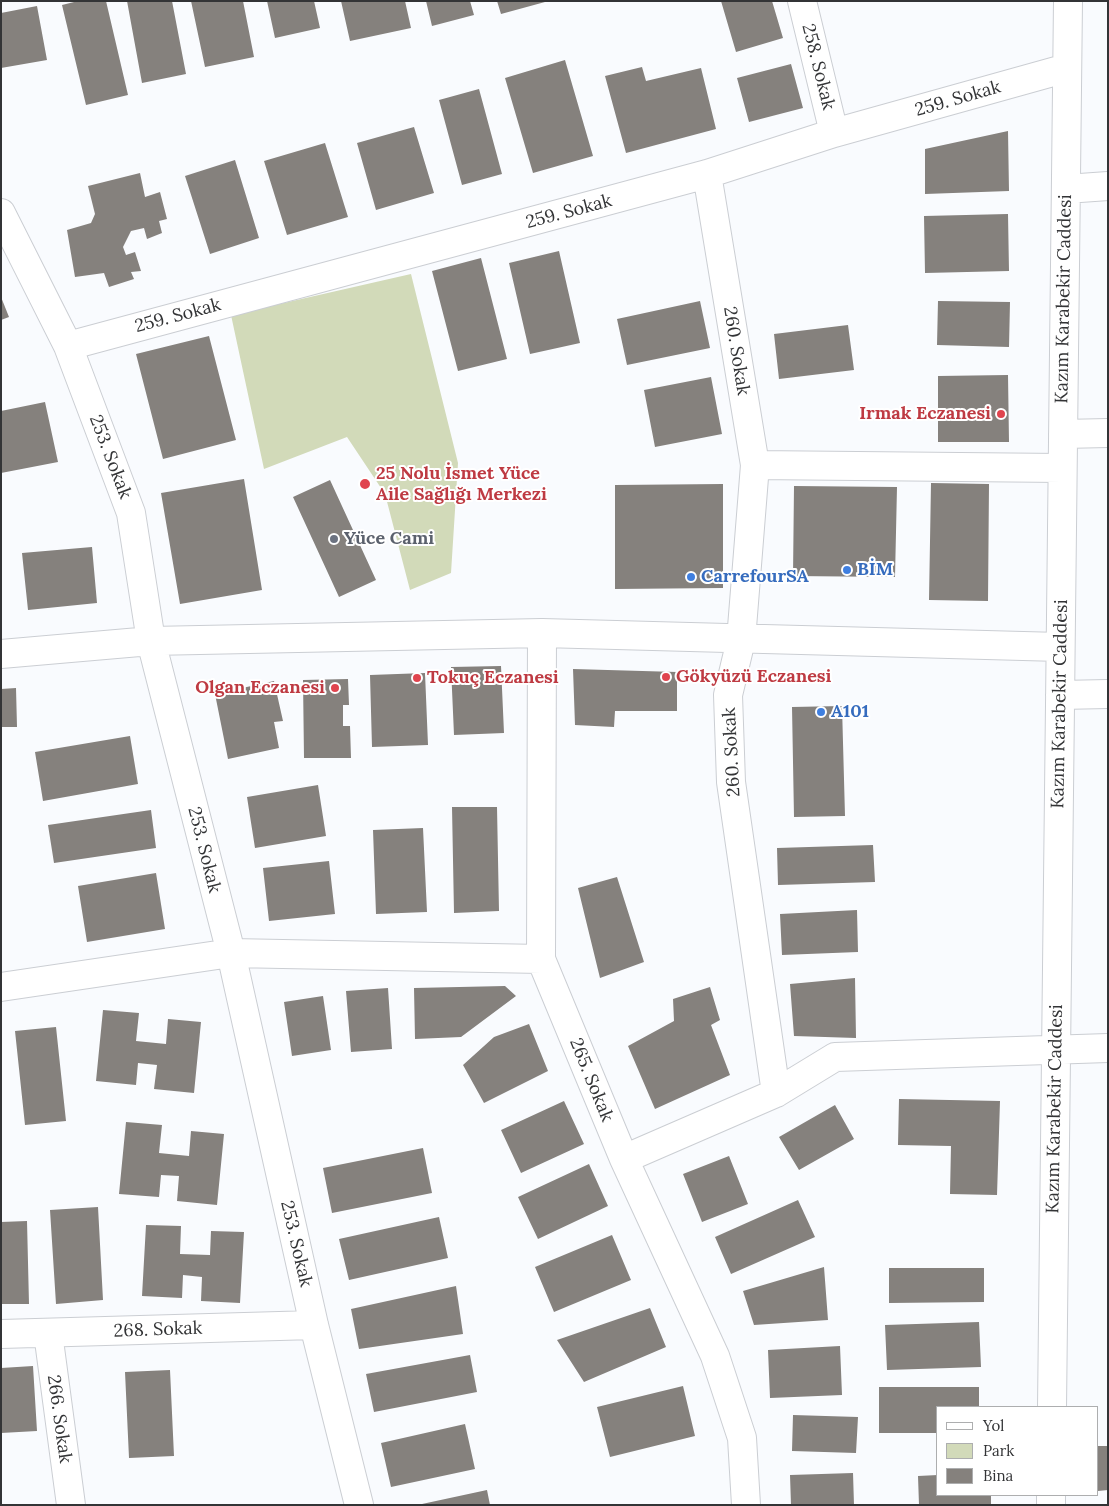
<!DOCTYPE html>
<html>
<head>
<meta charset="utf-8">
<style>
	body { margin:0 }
	#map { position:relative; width:1109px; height:1506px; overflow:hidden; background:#f9fbfe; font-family:Lora,serif }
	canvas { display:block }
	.frame { position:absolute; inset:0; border:2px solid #333436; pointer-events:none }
	.legend { position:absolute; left:936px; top:1406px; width:162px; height:90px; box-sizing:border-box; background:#fff; border:1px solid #adaeaf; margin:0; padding:6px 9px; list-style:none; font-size:15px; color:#333436 }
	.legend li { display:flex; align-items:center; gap:10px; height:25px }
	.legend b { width:25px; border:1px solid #adaeaf }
</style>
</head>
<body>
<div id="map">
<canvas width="1109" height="1506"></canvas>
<div class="frame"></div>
<ul class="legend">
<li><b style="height:6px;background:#fff"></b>Yol</li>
<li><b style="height:14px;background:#d2dab9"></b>Park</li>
<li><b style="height:14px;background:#85817d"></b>Bina</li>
</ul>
</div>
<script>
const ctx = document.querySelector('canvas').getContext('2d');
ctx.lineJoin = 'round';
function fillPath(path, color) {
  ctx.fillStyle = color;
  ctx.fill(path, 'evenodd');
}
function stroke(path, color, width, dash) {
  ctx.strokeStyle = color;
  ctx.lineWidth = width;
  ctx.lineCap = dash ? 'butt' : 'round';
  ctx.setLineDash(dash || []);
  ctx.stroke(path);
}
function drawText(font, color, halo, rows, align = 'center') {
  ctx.font = font + ' Lora,serif';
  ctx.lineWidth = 4;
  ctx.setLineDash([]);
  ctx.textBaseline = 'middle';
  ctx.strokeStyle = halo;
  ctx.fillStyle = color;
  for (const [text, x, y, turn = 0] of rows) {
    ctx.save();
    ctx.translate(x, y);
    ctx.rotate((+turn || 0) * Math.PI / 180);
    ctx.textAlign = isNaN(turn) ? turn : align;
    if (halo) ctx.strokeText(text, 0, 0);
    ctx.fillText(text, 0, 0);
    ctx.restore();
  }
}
fillPath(new Path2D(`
	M411,274l47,189 -7,110 -41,17 -25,-96 -38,-57 -83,32 -33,-154z`), '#d2dab9');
fillPath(new Path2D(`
	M78,1h28l22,94 -42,10 -24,-100z
	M127,1h45l14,73 -44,9z
	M191,1h52l11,56 -49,10z
	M267,1h47l6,27 -45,10z
	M341,1h64l6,27 -61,13z
	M426,1h44l4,14 -42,11z
	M497,1h48v1l-44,12z
	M721,1h51l11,37 -47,14z
	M37,6l10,54 -46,8v-55z
	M565,60l28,96 -60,17 -28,-95z
	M791,64l12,44 -54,14 -12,-44z
	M642,67l4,14 55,-13 15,61 -90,24 -21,-77z
	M479,89l23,85 -40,11 -23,-85z
	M414,127l20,66 -58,17 -19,-67z
	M1008,131l1,60 -84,3v-45z
	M325,143l23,74 -61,18 -23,-74z
	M235,160l24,78 -49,16 -25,-78z
	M140,173l5,24 15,-5 7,27 -8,2 3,12 -15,6 -3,-11 -13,3 -8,16 3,8 9,-3 6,19 -10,1 3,7 -25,8 -5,-14 -29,4 -8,-47 24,-7 4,-9 -7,-28z
	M1008,214l1,57 -84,2 -1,-57z
	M559,251l21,92 -50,11 -21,-91z
	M481,258l26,101 -49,12 -26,-100z
	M1,297l8,20 -8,3z
	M700,301l10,47 -83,17 -10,-46z
	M938,301l72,1 -1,45 -72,-2z
	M848,325l6,45 -75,9 -5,-45z
	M209,336l27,104 -73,19 -27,-105z
	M1008,375l1,67h-71v-66z
	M711,377l11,57 -67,13 -11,-57z
	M45,402l13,60 -57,11v-62z
	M244,479l18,111 -82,14 -19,-111z
	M330,480l46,100 -37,17 -46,-100z
	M931,483l58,1 -1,117 -59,-1z
	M723,484v104l-108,1v-104z
	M794,486l103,1 -2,90 -102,-1z
	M92,547l5,56 -69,7 -6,-57z
	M501,666l3,67 -50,2 -3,-68z
	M573,669l104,3v39h-62l-1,16 -39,-2z
	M425,673l3,72 -56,2 -2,-72z
	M348,679l1,26h-6v21h7l1,32h-47l-1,-78z
	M274,681l9,40 -9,1 5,26 -51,11 -13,-65z
	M16,688l1,39h-16v-38z
	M842,706l3,110 -51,1 -2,-110z
	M130,736l8,48 -95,17 -8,-49z
	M318,785l8,51 -71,12 -8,-51z
	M452,807h45l2,104 -45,2z
	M151,810l5,38 -102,15 -6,-38z
	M423,828l4,84 -51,2 -3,-84z
	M873,845l2,37 -97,3 -1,-37z
	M329,861l6,53 -66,7 -6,-53z
	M156,873l9,56 -78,13 -9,-56z
	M617,877l27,85 -44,16 -22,-90z
	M857,910l1,42 -76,3 -2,-41z
	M855,978l1,60 -62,-2 -4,-52z
	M505,986l11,10 -55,41 -46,2 -1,-51z
	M710,987l10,33 -9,5 19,50 -75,34 -27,-63 46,-25 -1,-22z
	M388,988l4,61 -41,3 -5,-61z
	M323,996l8,54 -39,6 -8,-54z
	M103,1010l36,3 -3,28 30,3 2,-25 33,3 -7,71 -40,-4 3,-24 -19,-2 -2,22 -40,-4z
	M529,1024l19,47 -64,32 -21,-38 31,-28z
	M56,1027l10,94 -41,4 -10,-94z
	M899,1099l101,2 -3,94 -47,-1 1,-48 -53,-1z
	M564,1101l20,43 -63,29 -20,-43z
	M835,1105l19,34 -55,31 -20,-33z
	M126,1122l36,3 -3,28 30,3 2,-25 33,3 -7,71 -40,-4 2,-25 -18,-1 -2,22 -40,-3z
	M423,1148l9,45 -100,20 -9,-45z
	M729,1156l19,48 -46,18 -19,-48z
	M589,1164l19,42 -70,33 -20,-42z
	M798,1200l17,37 -84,37 -16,-37z
	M98,1207l5,93 -47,4 -6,-94z
	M439,1217l9,41 -99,22 -10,-41z
	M27,1221l2,83h-28v-82z
	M146,1225l35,1 -1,28 30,1 1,-24 33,1 -4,71 -39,-2 1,-24 -19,-2 -1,23 -40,-2z
	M612,1235l19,45 -77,32 -19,-45z
	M824,1267l4,53 -74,5 -11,-34z
	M889,1268h95v34l-95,1z
	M456,1286l7,48 -104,15 -8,-40z
	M650,1308l16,39 -82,35 -27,-42z
	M979,1322l2,45 -94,3 -2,-45z
	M840,1346l2,49 -72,3 -2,-48z
	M470,1355l7,37 -103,20 -8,-38z
	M33,1366l4,65 -36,2v-65z
	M170,1370l4,86 -45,2 -4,-86z
	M683,1386l12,50 -85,21 -13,-50z
	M879,1387h100v20h-41v26h-59z
	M793,1415l65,2 -2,36 -64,-2z
	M465,1424l10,45 -84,18 -10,-44z
	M1098,1446h10v44l-10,1z
	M853,1473l1,32h-63l-1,-30z
	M938,1475v20h53v10h-72l-1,-29z
	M487,1490l3,15h-68v-1z`), '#85817d');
const minor = new Path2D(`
	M802,1l32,132
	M707,174l48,291 -14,175 -13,55 3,87 45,311
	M1066,189l42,-3
	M1,213l67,133 63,167 20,128 80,312 83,372 45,180
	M68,346l639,-172 127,-41 233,-65
	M1063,434l45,-1
	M755,465l307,3
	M542,633l-1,326 83,200 91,197 27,82 4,67
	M1,654l150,-13 391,-8 518,14
	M1060,695l48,-1
	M1,987l230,-34 310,6
	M624,1159l152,-66 59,-36 273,-9
	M48,1333l23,172
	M1,1334l313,-9
	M1052,1407l16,-1406
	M1051,1505v-10`);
stroke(minor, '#cbced3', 30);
stroke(minor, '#fff', 28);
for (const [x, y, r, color] of [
	[1001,414,5,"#e0444e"],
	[365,484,6,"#e0444e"],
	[334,539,5,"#6b7280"],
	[847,570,5,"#3f7fe0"],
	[691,577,5,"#3f7fe0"],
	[666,677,5,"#e0444e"],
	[417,678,5,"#e0444e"],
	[335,688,5,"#e0444e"],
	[821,712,5,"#3f7fe0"]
]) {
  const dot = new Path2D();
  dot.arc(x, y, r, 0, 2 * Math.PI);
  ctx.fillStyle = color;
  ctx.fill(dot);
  stroke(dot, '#fff', 2);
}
drawText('18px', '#333436', '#fff', [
	["258. Sokak",818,67,76],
	["259. Sokak",958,99,-16],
	["259. Sokak",569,212,-15],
	["Kazım Karabekir Caddesi",1064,299,-89],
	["259. Sokak",178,316,-15],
	["260. Sokak",736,351,81],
	["253. Sokak",110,457,69],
	["Kazım Karabekir Caddesi",1060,704,-89],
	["260. Sokak",732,752,-93],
	["253. Sokak",204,850,76],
	["265. Sokak",591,1080,68],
	["Kazım Karabekir Caddesi",1055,1109,-89],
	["253. Sokak",296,1244,77],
	["268. Sokak",158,1330,-2],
	["266. Sokak",59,1419,82]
]);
drawText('bold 18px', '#be3a42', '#fff', [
	["Irmak Eczanesi",991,414,"right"],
	["25 Nolu İsmet Yüce",376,474],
	["Aile Sağlığı Merkezi",376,495],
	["Gökyüzü Eczanesi",676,677],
	["Tokuç Eczanesi",427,678],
	["Olgan Eczanesi",325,688,"right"]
], 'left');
drawText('bold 18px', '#5b616d', '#fff', [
	["Yüce Cami",344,539]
], 'left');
drawText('bold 18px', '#366cbe', '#fff', [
	["BİM",857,570],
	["CarrefourSA",701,577],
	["A101",831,712]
], 'left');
</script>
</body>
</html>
